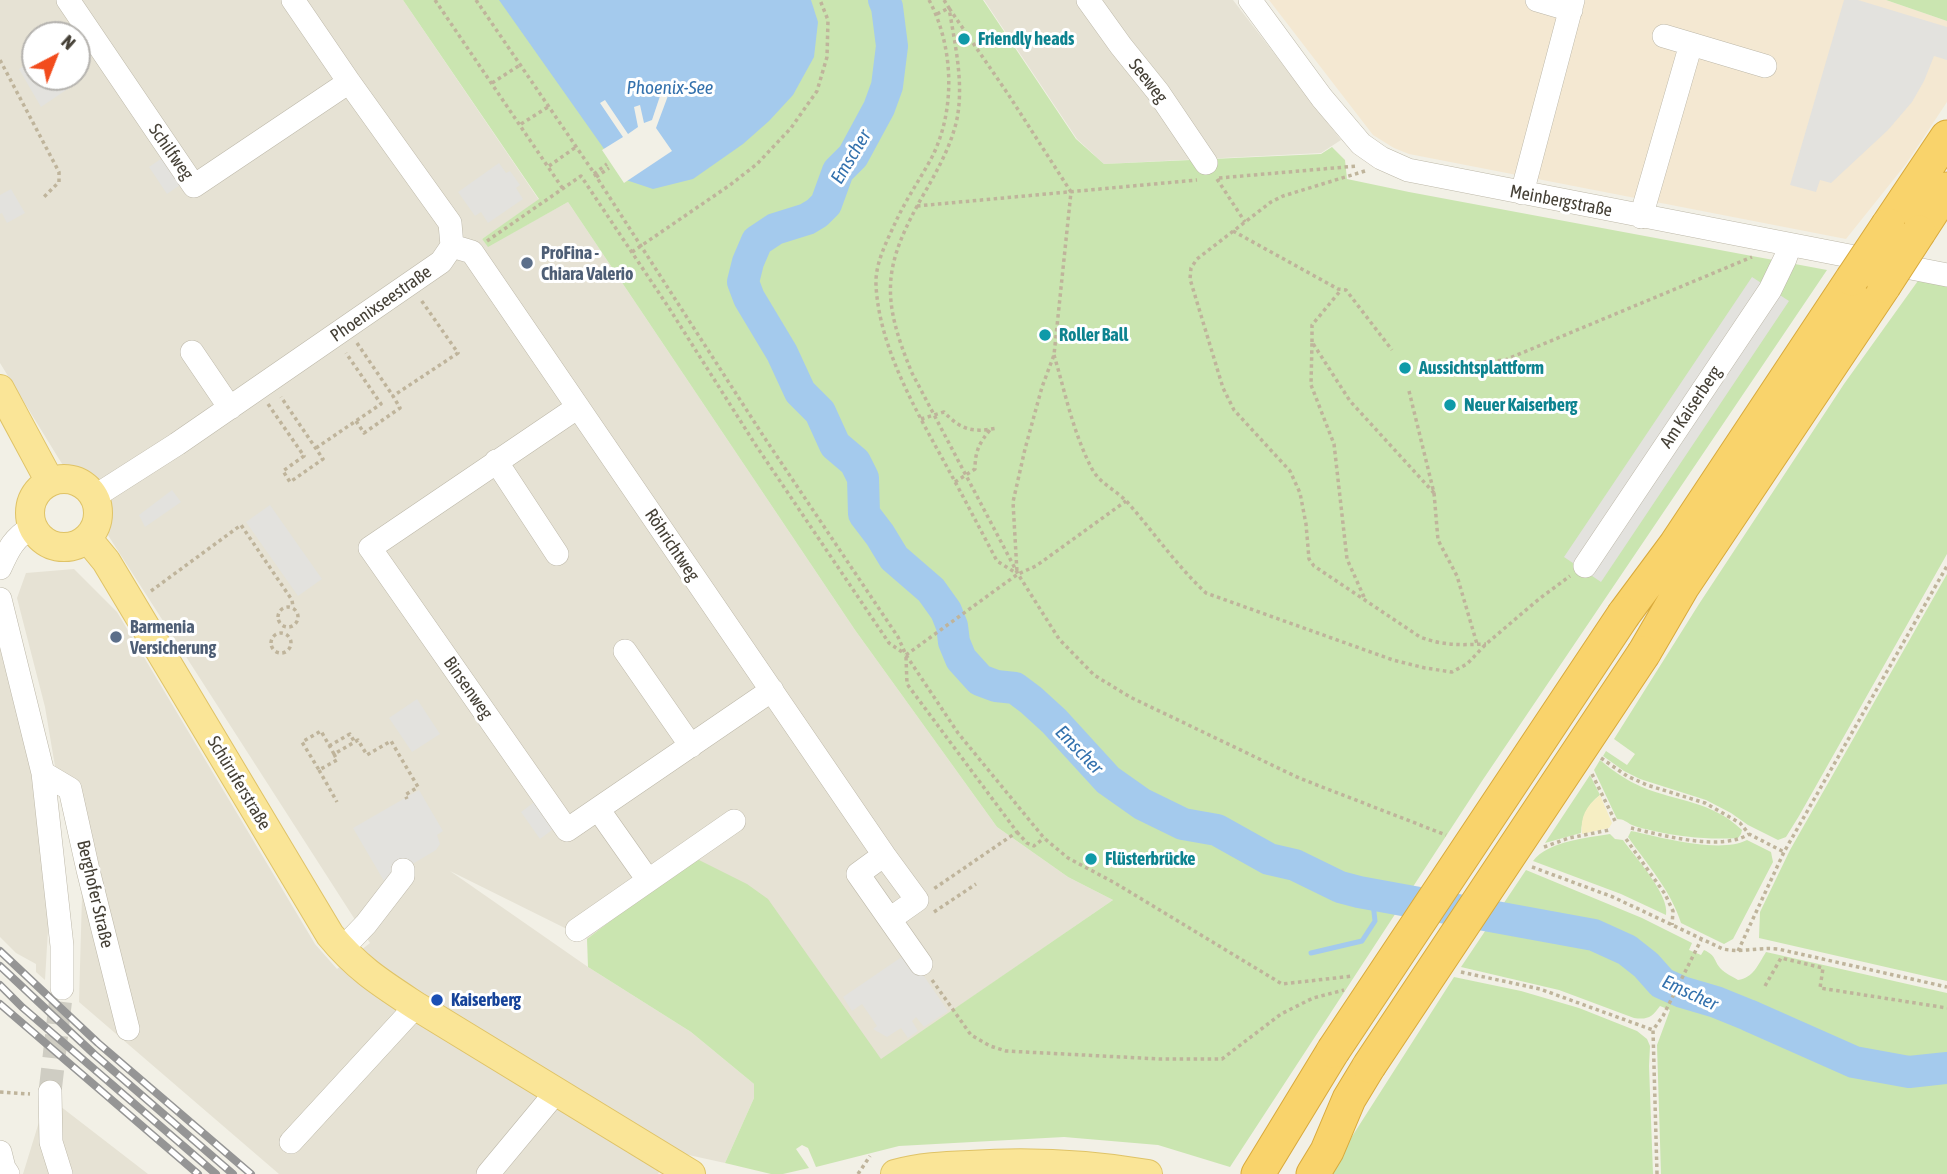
<!DOCTYPE html>
<html>
<head>
<meta charset="utf-8">
<style>
	body { margin:0 }
	#map { position:relative; width:1947px; height:1174px; overflow:hidden; background:#f2f0e6; font-family:"Asap Condensed",sans-serif }
	canvas { display:block }
	.north { position:absolute; left:21px; top:21px; width:70px; height:70px; box-sizing:border-box; background:#fff; border:2px solid #b5b3af; border-radius:50%; rotate:42deg; font-size:19px; font-weight:700; line-height:28px; text-align:center; color:#454036 }
	.north::after { content:''; display:block; margin:auto; width:24px; height:32px; background:#f24c1d; clip-path:polygon(50% 0,100% 100%,50% 72%,0 100%) }
</style>
</head>
<body>
<div id="map">
<canvas width="1947" height="1174"></canvas>
<div class="north">N</div>
</div>
<script>
const ctx = document.querySelector('canvas').getContext('2d');
ctx.lineJoin = 'round';
function fillPath(path, color) {
  ctx.fillStyle = color;
  ctx.fill(path, 'evenodd');
}
function stroke(path, color, width, dash) {
  ctx.strokeStyle = color;
  ctx.lineWidth = width;
  ctx.lineCap = dash ? 'butt' : 'round';
  ctx.setLineDash(dash || []);
  ctx.stroke(path);
}
function drawText(font, color, halo, rows, align = 'center') {
  ctx.font = font + ' "Asap Condensed",sans-serif';
  ctx.lineWidth = 6;
  ctx.setLineDash([]);
  ctx.textBaseline = 'middle';
  ctx.strokeStyle = halo;
  ctx.fillStyle = color;
  for (const [text, x, y, turn = 0] of rows) {
    ctx.save();
    ctx.translate(x, y);
    ctx.rotate((+turn || 0) * Math.PI / 180);
    ctx.textAlign = isNaN(turn) ? turn : align;
    if (halo) ctx.strokeText(text, 0, 0);
    ctx.fillText(text, 0, 0);
    ctx.restore();
  }
}
fillPath(new Path2D(`
	M0,0h403l136,200 -57,39 6,7 80,-44 287,428 142,197 71,50 45,23 -232,160 -188,-203 -106,82 -137,-68 138,96 103,65 63,52v14l-29,65 -41,-9 -11,-7 -15,27h-379l-200,-172 3,-106 -21,-94 -16,-95 -28,-109 9,-25 48,-4 43,43 198,332 22,25 33,-26 -311,-484 -59,-96zM35,35h42v42h-42z
	M984,0h249l108,140 -20,13 -217,11 -27,-25z
	M0,634l37,147 12,132 -4,67 -9,-8v-8l-20,-11 -16,-16z
	M47,1096l101,78h-125z`), '#e6e2d4');
fillPath(new Path2D(`
	M1269,0h617l61,21v81l-41,62 -60,75 -437,-85 -15,-6 -21,-13z`), '#f4e8d2');
fillPath(new Path2D(`
	M403,0h580l93,139 28,25 217,-10 11,-7 13,13 2,19 62,13 418,78 -345,511 -252,386 -72,-22 -94,-8 -165,9 -83,21 -8,-19 -6,-3 -6,4 13,19 -26,6h-12l-46,-11 29,-65v-14l-63,-52 -103,-65 -1,-28 106,-82 54,27 21,15 113,160 232,-159 -45,-23 -71,-50 -142,-197 -287,-428 -80,45 -6,-8 57,-40z
	M1886,0h61v21z
	M1920,278l27,6v270l-148,262 -13,21 -8,3 -30,-15 -17,-12 -25,-13 -66,-21 -16,-8 -21,-15 3,-5 21,14 8,-11 -21,-15 85,-135 145,-220z
	M1947,574v407l-188,-43 1,-26 30,-62z
	M1600,760c13,11 26,20 42,27 36,15 70,14 100,43l-1,4 -3,4c-28,2 -57,-1 -84,-7 -7,-2 -15,-3 -22,-6 -6,-3 -8,-6 -15,-6l-23,-49z
	M1590,775l10,20c-13,10 -18,22 -19,38l-36,10z
	M1631,831c29,6 89,23 116,9l24,12 2,10 -40,77 -9,5 -43,-21c-10,-32 -34,-59 -53,-86z
	M1610,834l5,5 8,1c12,17 47,55 43,75l-45,-21 -88,-33c15,-20 54,-23 77,-27z
	M1526,870l116,48 50,25 -3,7 12,5 3,-5c13,6 9,10 17,19 4,4 12,8 17,11 15,-2 20,-15 28,-28l181,41v181h-286l-4,-129 13,-35 -10,-4c-8,11 -12,14 -26,12l-75,-28 -98,-23z
	M1454,977l67,14 58,17 58,23 10,8 3,7 -1,20 4,108h-325z`), '#cae5b0');
fillPath(new Path2D(`
	M1600,795l12,28 -3,5 -27,6c-2,-17 4,-28 18,-39z`), '#f6eec3');
fillPath(new Path2D(`
	M1844,0h14l89,27v33l-13,-4 -10,25 -12,21 -24,28 -57,53 -11,-3 -4,12 -26,-7z
	M35,59v18h26l8,11 -28,19 -22,-38z
	M165,156l18,27 -16,11 -18,-27z
	M499,163l7,10 4,-2 10,14 -4,3 7,11 -35,24 -7,-11 -6,4 -17,-24z
	M11,189l14,24 -18,10 -5,-10 -2,1v-19z
	M1752,277l37,24 -188,281 -37,-25z
	M172,490l9,12 -36,25 -6,-12z
	M270,505l52,74 -24,17 -52,-74z
	M417,699l23,35 -28,18 -23,-34z
	M419,790l24,41 -6,4 3,9 -4,6 -52,31 -31,-53z
	M537,800l19,27 -16,12 -19,-27z
	M906,954l11,12 31,45 -24,16 -8,-10 -4,4 6,10 -10,7 -7,-10 -14,9 -14,-8 4,-3 -15,-22 -10,7 -9,-14z`), '#e3e2de');
fillPath(new Path2D(`
	M499,0h312l7,22 -4,35 -21,38 -24,26 -26,23 -50,35 -40,10 -27,-9z`), '#a4caed');
fillPath(new Path2D(`
	M662,90l7,3 -13,35 16,23 -48,32 -22,-33 21,-13 -23,-34 5,-3 23,34 10,-7 -4,-20 6,-2 4,18 8,-3z`), '#f2f0e6');
stroke(new Path2D(`
	M1311,953l51,-12 13,-20 -3,-27`), '#a4caed', 5);
stroke(new Path2D(`
	M884,0l3,7 5,39 -5,40 -8,22 -26,48 -15,15 -12,33 -9,9 -10,6 -32,10 -18,12 -9,21 -5,20 6,16 33,55 18,39 20,20 15,33 20,17 8,16 1,36 16,21 14,23 37,32 15,21 6,15 2,16 7,17 19,21 16,6 19,2 16,12 23,21 54,59 34,24 41,20 34,6 52,29 26,6 45,22 19,5 235,43 33,15 19,15 16,18 20,9 34,10 32,13 106,47 55,10 38,-4`), '#a4caed', 32);
stroke(new Path2D(`
	M50,1092l12,-104`), '#cfcdc3', 23, [23, 11]);
const minor = new Path2D(`
	M68,0l126,186 155,-104
	M1088,0l33,46 37,46 48,71
	M1250,0l72,98 39,46 20,14 27,12 539,105
	M1537,0l34,10
	M1664,36l27,8
	M1522,193l51,-193
	M1641,217l50,-173 74,22
	M452,246l20,6 412,603
	M192,352l38,56
	M578,407l-208,141 197,282 205,-140
	M496,461l61,93
	M94,497l83,-53 264,-182 11,-16 -2,-23 -101,-141 -56,-82
	M1585,566l185,-276 15,-31 5,-14
	M0,568c9,-20 14,-30 32,-41
	M0,599l43,174 19,173v42
	M625,651l66,95
	M43,773l27,16 18,81 40,159
	M598,809l50,71
	M890,919l27,-19 -33,-45 -26,19 63,90
	M577,930l157,-109
	M342,949l24,-25 37,-48v-6
	M50,1092l1,50 10,32
	M291,1142l125,-136
	M0,1152l4,16 4,6
	M488,1174l69,-83`);
const major = new Path2D(`
	M0,389l50,93
	M30 513a34 34 0 1 1 68 0a34 34 0 1 1-68 0Z
	M87,538l19,23 224,374c28,34 51,48 86,71l275,168
	M895,1174c24,-7 50,-8 75,-9 60,-4 118,-1 178,9`);
const highway = new Path2D(`
	M1888,225l59,-88
	M1919,232l28,-43
	M1624,614l52,-70 176,-265
	M1644,653l39,-67 201,-300
	M1258,1174l75,-123
	M1313,1174l14,-23 22,-52 20,-33`);
stroke(minor, '#bdb8a9', 24);
stroke(major, '#dfc367', 30);
stroke(highway, '#d8a93b', 35);
stroke(new Path2D(`
	M435,0l128,189
	M476,0l116,170 172,267 134,200 8,18 52,78 86,105 24,20 47,25 167,101 71,-8
	M929,0c25,47 27,111 2,159 -11,20 -24,39 -34,60 -9,20 -22,43 -21,66 3,63 41,127 71,182 17,31 33,62 50,94l19,12
	M944,0l5,8c6,37 15,74 8,111 -6,27 -19,50 -32,73 -42,73 -45,104 -13,181l106,201 41,65 35,36 36,22 169,81 147,57
	M937,14l12,-6 59,86 63,98 -17,163 -12,32 -17,62 -12,53 4,70
	M0,60l59,112v10l-15,15
	M492,83l28,-18
	M521,124l27,-17
	M549,166l27,-19
	M1365,171l-82,25 -12,6 -74,57 -6,9 -1,11 33,109 11,22 56,61 10,22 6,31 3,35 5,7 106,71c24,9 41,8 66,7
	M594,174l13,-10
	M596,177l13,-9
	M1219,178l138,-12
	M1217,179l28,43
	M917,206l280,-26
	M1233,231l105,58 8,1 46,60
	M487,241l94,-65 88,132 86,136 134,199 16,11
	M632,252l98,-67 27,-21 34,-36 26,-37 10,-34 1,-37 -8,-20
	M1312,342v-17l29,-35
	M357,343l36,53
	M1054,355c11,37 19,77 37,112 8,17 26,23 38,37 26,30 48,62 77,89l187,67 32,8 27,4 15,-8 19,-20 53,-45 31,-23
	M1428,367l77,-7 247,-103
	M268,404l36,52 -21,15 7,11 33,-23 -42,-62
	M921,419l23,-7c17,18 29,21 53,16
	M356,421l8,12 36,-25 -7,-12 65,-43 -37,-53
	M316,448l65,-44 -35,-51
	M955,482l20,-13c0,-17 4,-26 15,-39
	M1434,493l4,47 19,36 20,68
	M151,591l90,-66 51,75 1,7
	M1364,597l-17,-38 -13,-115 -23,-59 1,-43 38,59 84,92 -25,-102
	M278 617a10 10 0 1 1 20 0a10 10 0 1 1-20 0Z
	M271 643a10 10 0 1 1 20 0a10 10 0 1 1-20 0Z
	M906,655l98,-71 14,-10 18,-8 90,-65
	M906,657l1,27 110,148 -85,58
	M329,746l21,-12 4,7
	M334,754l3,6 -18,10 -17,-28 19,-11 13,23 24,-14 9,15 24,-14 27,46 -13,8 2,4
	M1601,758l26,18 20,9 58,18 35,20 9,11 35,18
	M319,770l18,32
	M1592,774l23,47
	M1631,828c31,7 90,24 118,6
	M1017,832l10,11 7,3 10,-8
	M1626,839l39,55 8,17 -1,14
	M1544,847l25,-9 40,-8
	M1532,867l81,30 110,52c20,4 34,-2 55,0l169,38
	M934,912l42,-28
	M1738,951l46,-99 163,-286
	M1461,972l79,17 113,41
	M932,980l39,55 19,11 16,5 154,8h62l59,-45 32,-16 31,-8
	M1765,986l16,-28 42,10 -3,20 127,20
	M0,1092l30,2
	M858,1174l12,-18
	M1657,1174l-4,-144 10,-14 38,-76`), '#bfb49b', 3.5, [3.5, 3.5]);
stroke(minor, '#fff', 23);
stroke(major, '#fae597', 28);
stroke(highway, '#f9d36b', 33);
const rail = new Path2D(`
	M0,951l98,92 153,131
	M0,966l94,88 139,120
	M0,985l22,22 194,167
	M0,1004l198,170`);
stroke(rail, '#959595', 8);
stroke(rail, '#fff', 5, [16]);
const highwayBridge = new Path2D(`
	M1852,279l36,-54
	M1884,286l35,-54
	M1333,1051l291,-437
	M1369,1066l275,-413`);
stroke(highwayBridge, '#d8a93b', 35, []);
stroke(highwayBridge, '#f9d36b', 33);
for (const [x, y, r, color] of [
	[964,39,7,"#0f9aa8"],
	[527,263,7,"#5c6f8a"],
	[1045,335,7,"#0f9aa8"],
	[1405,368,7,"#0f9aa8"],
	[1450,405,7,"#0f9aa8"],
	[116,637,7,"#5c6f8a"],
	[1091,859,7,"#0f9aa8"],
	[437,1000,7,"#1a4fb4"]
]) {
  const dot = new Path2D();
  dot.arc(x, y, r, 0, 2 * Math.PI);
  ctx.fillStyle = color;
  ctx.fill(dot);
  stroke(dot, '#fff', 2.5);
}
drawText('bold 18px', '#0d838f', '#fff', [
	["Friendly heads",978,39],
	["Roller Ball",1059,335],
	["Aussichtsplattform",1419,368],
	["Neuer Kaiserberg",1464,405],
	["Flüsterbrücke",1105,859]
], 'left');
drawText('18px', '#454036', '#fff', [
	["Seeweg",1148,81,52],
	["Schilfweg",171,152,55],
	["Meinbergstraße",1561,201,11],
	["Phoenixseestraße",381,304,-35],
	["Am Kaiserberg",1691,407,-56],
	["Röhrichtweg",672,545,56],
	["Binsenweg",468,688,55],
	["Schüruferstraße",239,783,59],
	["Berghofer Straße",95,894,77]
]);
drawText('bold 18px', '#4e5e75', '#fff', [
	["ProFina -",541,253],
	["Chiara Valerio",541,274],
	["Barmenia",130,627],
	["Versicherung",130,648]
], 'left');
drawText('bold 18px', '#164399', '#fff', [
	["Kaiserberg",451,1000]
], 'left');
drawText('italic 19px', '#3371ad', '#fff', [
	["Phoenix-See",670,88],
	["Emscher",851,157,-59],
	["Emscher",1079,750,46],
	["Emscher",1690,993,25]
]);
</script>
</body>
</html>
